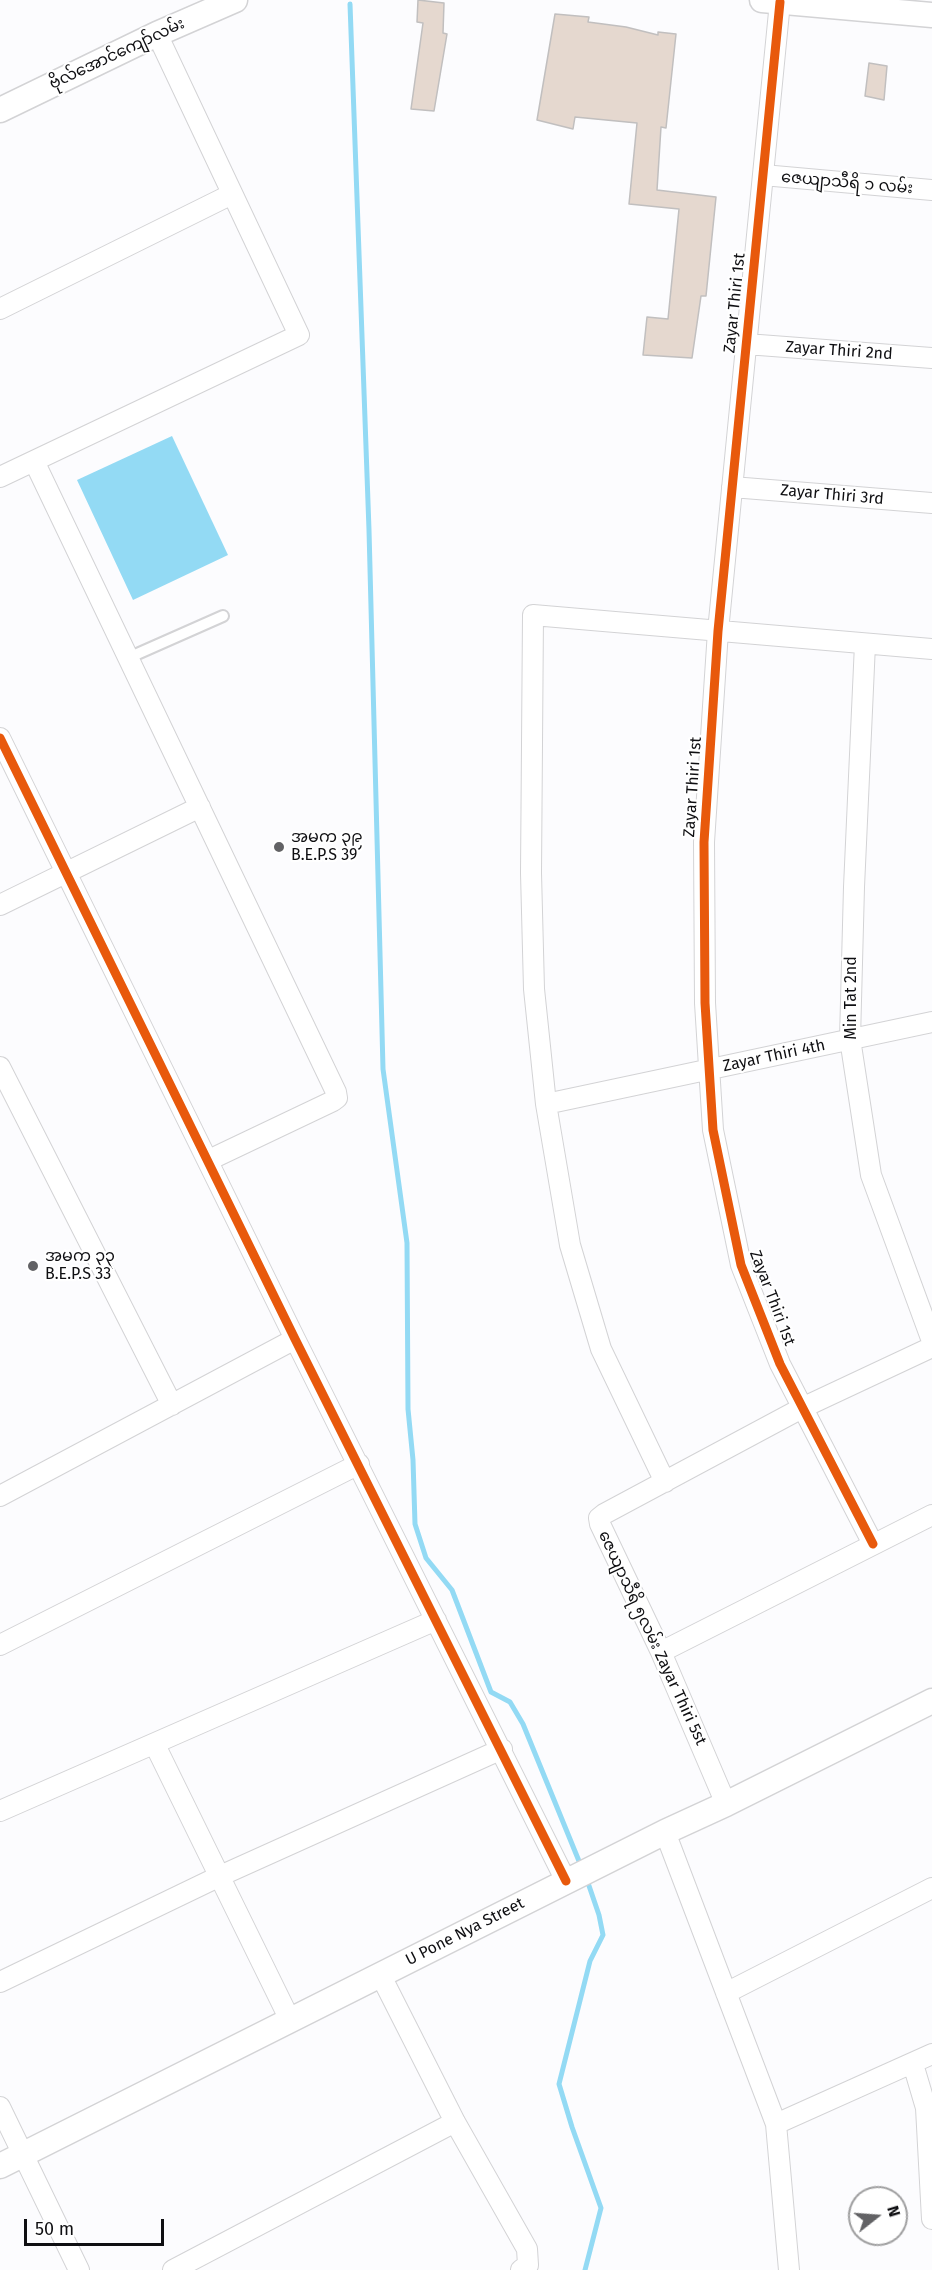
<!DOCTYPE html>
<html>
<head>
<meta charset="utf-8">
<style>
	body { margin:0 }
	#map { position:relative; width:932px; height:2270px; overflow:hidden; background:#fcfcfe; font-family:"Fira Sans",sans-serif }
	canvas { display:block }
	.north { position:absolute; left:848px; top:2186px; width:60px; height:60px; box-sizing:border-box; background:#fff; border:2px solid #9f9fa0; border-radius:50%; rotate:73deg; font-size:16px; font-weight:700; line-height:24px; text-align:center; color:#0f0f12 }
	.north::after { content:''; display:block; margin:auto; width:21px; height:27px; background:#626265; clip-path:polygon(50% 0,100% 100%,50% 72%,0 100%) }
	.scale { position:absolute; left:24px; top:2219px; width:140px; height:27px; box-sizing:border-box; border:3px solid #0f0f12; border-top:0; padding-left:8px; font-size:18px; line-height:21px; white-space:nowrap; color:#0f0f12; -webkit-text-stroke:4px #fff; paint-order:stroke }
</style>
</head>
<body>
<div id="map">
<canvas width="932" height="2270"></canvas>
<div class="north">N</div>
<div class="scale">50 m</div>
</div>
<script>
const ctx = document.querySelector('canvas').getContext('2d');
ctx.lineJoin = 'round';
function fillPath(path, color) {
  ctx.fillStyle = color;
  ctx.fill(path, 'evenodd');
}
function stroke(path, color, width, dash) {
  ctx.strokeStyle = color;
  ctx.lineWidth = width;
  ctx.lineCap = dash ? 'butt' : 'round';
  ctx.setLineDash(dash || []);
  ctx.stroke(path);
}
function drawText(font, color, halo, rows, align = 'center') {
  ctx.font = font + ' "Fira Sans","Noto Sans Myanmar",sans-serif';
  ctx.lineWidth = 4.5;
  ctx.setLineDash([]);
  ctx.textBaseline = 'middle';
  ctx.strokeStyle = halo;
  ctx.fillStyle = color;
  for (const [text, x, y, turn = 0] of rows) {
    ctx.save();
    ctx.translate(x, y);
    ctx.rotate((+turn || 0) * Math.PI / 180);
    ctx.textAlign = isNaN(turn) ? turn : align;
    if (halo) ctx.strokeText(text, 0, 0);
    ctx.fillText(text, 0, 0);
    ctx.restore();
  }
}
fillPath(new Path2D(`
	M172,436l56,119 -95,45 -56,-120z`), '#93daf4');
stroke(new Path2D(`
	M350,4l19,526 14,539 24,174 1,166 5,51 2,64 11,34 26,32 39,102 19,10 13,22 58,142
	M585,2270l16,-62 -29,-81 -13,-43 31,-123 13,-26 -4,-20 -13,-38`), '#93daf4', 5);
const building = new Path2D(`
	M418,0l26,3 -1,30 4,1 -13,77 -23,-2 12,-86 -6,-1z
	M555,14l34,3 -1,5 38,5 32,8v-3l18,2 -10,94 -5,-1 -4,63 59,7 -10,99h-5l-9,62 -49,-3 4,-38 21,2 11,-110 -50,-5 8,-81 -62,-6 -2,12 -36,-9z
	M869,63l18,3 -3,34 -19,-4z`);
fillPath(building, '#e5d8cf');
stroke(building, '#c1bfbf', 1.5);
const service = new Path2D(`
	M128,658l95,-42`);
const minor = new Path2D(`
	M780,2l-62,629 -14,211 1,161 8,127 28,135 39,99 93,180
	M763,175l169,15
	M0,309l232,-115
	M746,344l186,14
	M34,461l302,631 1,6 -4,3 -124,59
	M0,477l299,-142 -142,-301
	M732,487l200,16
	M865,644l-11,243 -4,152 21,136 61,166
	M0,738l295,601 271,542
	M0,905l200,-98
	M0,1067l172,338
	M546,1104l386,-82
	M665,1482l-64,-133 -31,-104 -24,-141 -12,-115 -3,-116 2,-258 399,34
	M0,1496l295,-157
	M0,1645l359,-181
	M661,1652l271,-137
	M155,1745l135,275
	M726,1804l-65,-152 -61,-128 -1,-6 5,-4 198,-106 130,-61
	M0,1811l436,-191
	M665,1832l111,292 13,146
	M380,1974l75,148 72,127 1,16 -7,5
	M0,1982l220,-106 282,-127
	M726,1993l206,-105
	M913,2064l13,44 6,111
	M0,2107l79,163
	M776,2124l156,-70
	M173,2270l282,-148`);
const tertiary = new Path2D(`
	M762,0l170,15
	M0,110l157,-76 78,-34
	M0,2166l665,-334 61,-28 206,-103`);
stroke(service, '#d3d3d5', 14);
stroke(minor, '#d3d3d5', 22);
stroke(tertiary, '#d3d3d5', 27);
stroke(service, '#fff', 10);
stroke(minor, '#fff', 20);
stroke(tertiary, '#fff', 24);
stroke(new Path2D(`
	M780,2l-62,629 -14,211 1,161 8,127 28,135 39,99 93,180
	M0,738l295,601 271,542`), '#e8590c', 9);
for (const [x, y, r, color] of [
	[279,847,6,"#626265"],
	[33,1266,6,"#626265"]
]) {
  const dot = new Path2D();
  dot.arc(x, y, r, 0, 2 * Math.PI);
  ctx.fillStyle = color;
  ctx.fill(dot);
  stroke(dot, '#fff', 2);
}
drawText('16px', '#0f0f12', '#fff', [
	["ဗိုလ်အောင်ကျော်လမ်း",117,54,-25],
	["ဇေယျာသီရိ ၁ လမ်း",847,183,5],
	["Zayar Thiri 1st",735,303,-84],
	["Zayar Thiri 2nd",839,351,4],
	["Zayar Thiri 3rd",832,495,5],
	["Zayar Thiri 1st",693,787,-86],
	["Min Tat 2nd",852,998,-90],
	["Zayar Thiri 4th",774,1056,-12],
	["Zayar Thiri 1st",772,1298,69],
	["ဇေယျာသီရိ ၅လမ်း Zayar Thiri 5st",652,1638,65],
	["U Pone Nya Street",465,1932,-27]
]);
drawText('16px', '#0f0f12', '#fff', [
	["အမက ၃၉",291,838],
	["B.E.P.S 39",291,856],
	["အမက ၃၃",45,1257],
	["B.E.P.S 33",45,1275]
], 'left');
</script>
</body>
</html>
